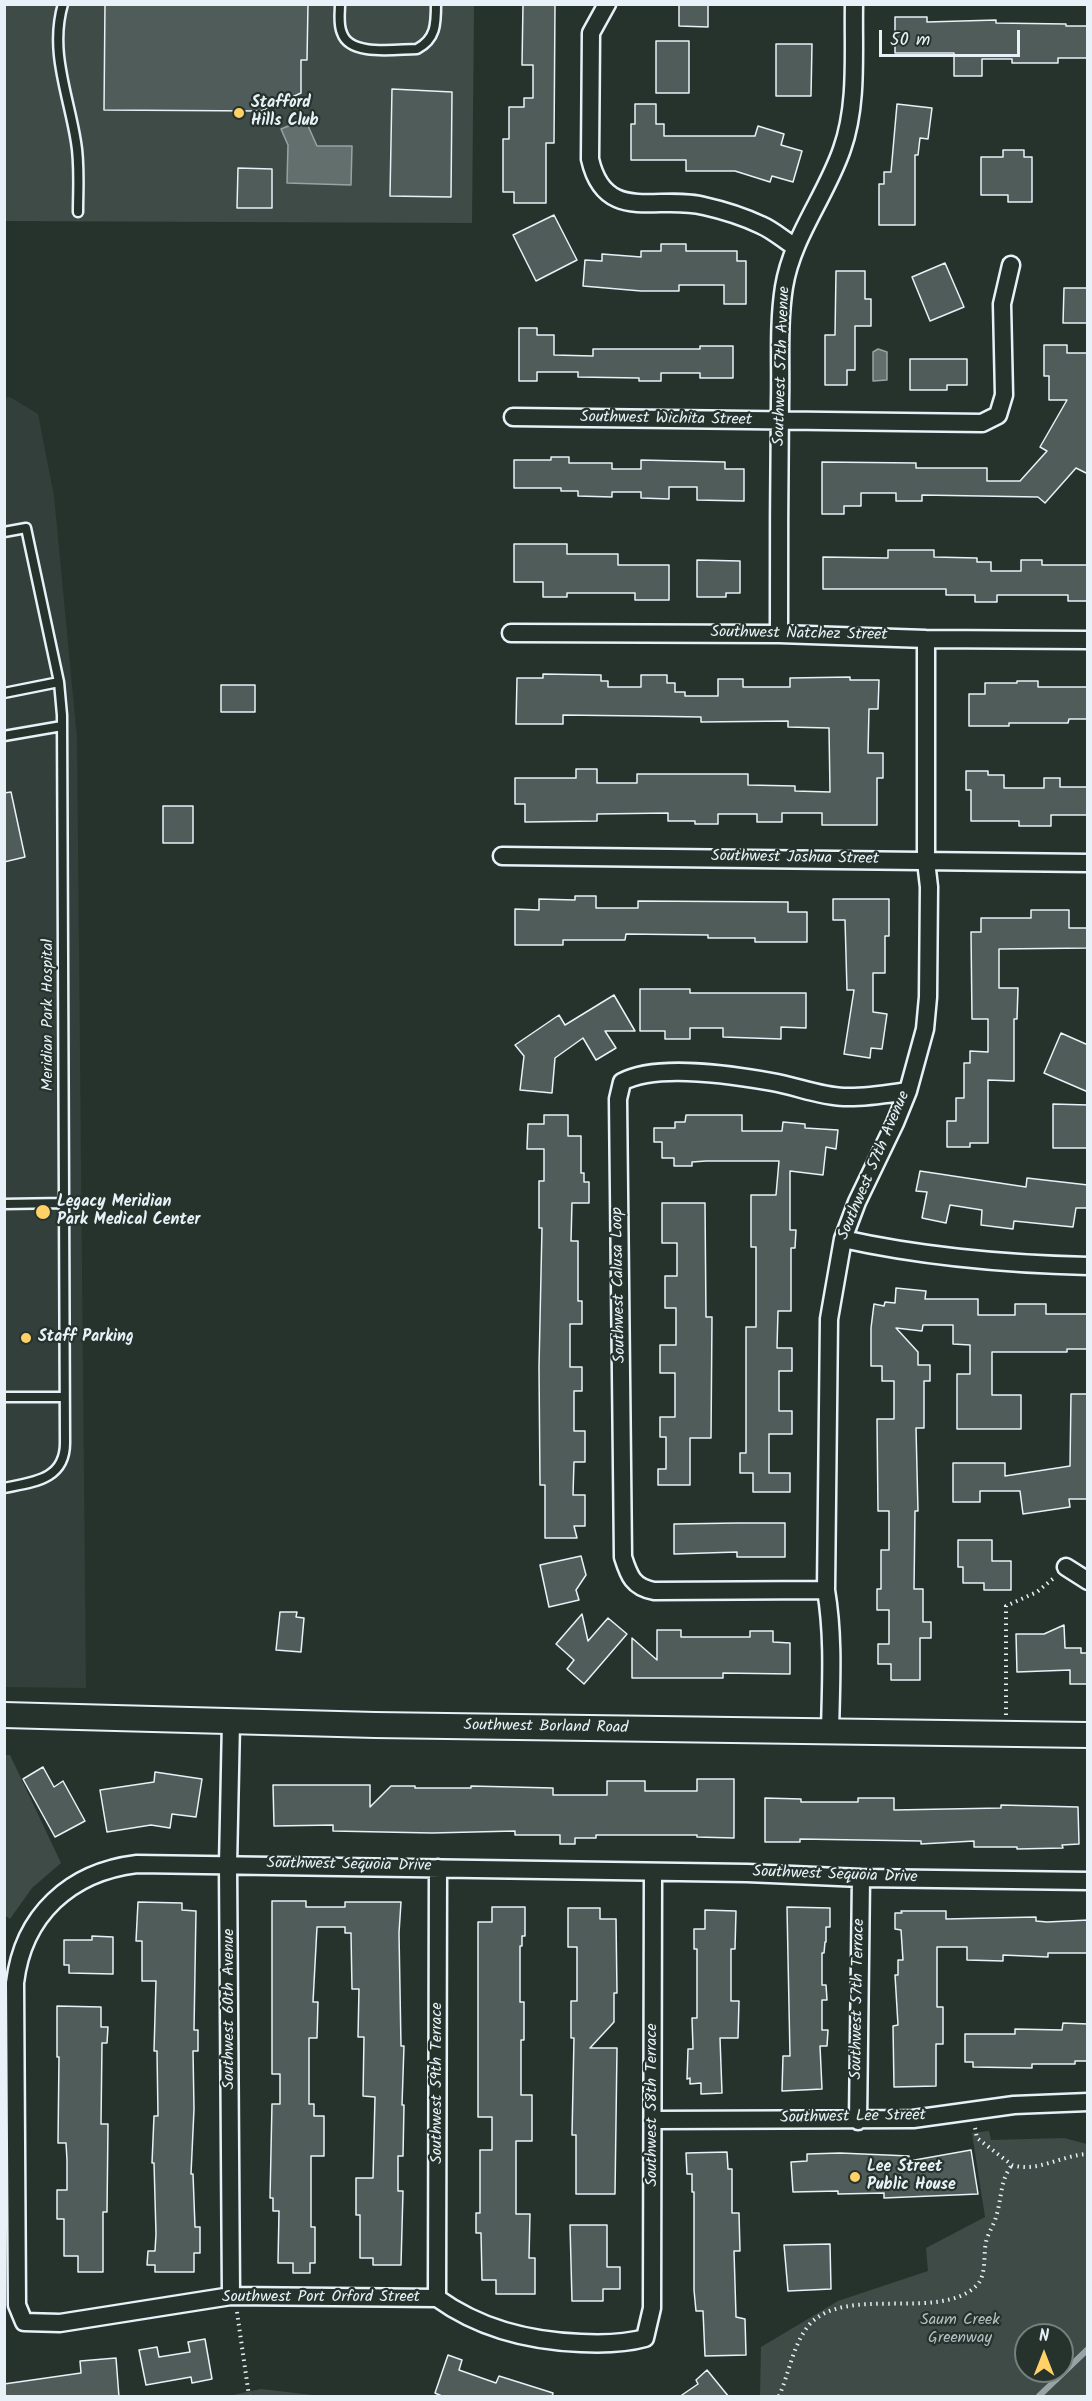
<!DOCTYPE html>
<html>
<head>
<meta charset="utf-8">
<style>
	body { margin:0 }
	#map { position:relative; width:1092px; height:2401px; overflow:hidden; background:#26332d; font-family:Kalam,sans-serif }
	canvas { display:block }
	.frame { position:absolute; inset:0; border:6px solid #e8f1f8; pointer-events:none }
	.north { position:absolute; left:1014px; top:2323px; width:60px; height:60px; box-sizing:border-box; background:#26332d; border:2px solid #747f7e; border-radius:50%; rotate:0deg; font-size:16px; font-weight:700; line-height:24px; text-align:center; color:#e8f1f8 }
	.north::after { content:''; display:block; margin:auto; width:21px; height:27px; background:#ffd166; clip-path:polygon(50% 0,100% 100%,50% 72%,0 100%) }
	.scale { position:absolute; left:879px; top:30px; width:141px; height:27px; box-sizing:border-box; border:3px solid #e8f1f8; border-top:0; padding-left:8px; font-size:18px; line-height:21px; white-space:nowrap; color:#e8f1f8; -webkit-text-stroke:4px #26332d; paint-order:stroke }
</style>
</head>
<body>
<div id="map">
<canvas width="1092" height="2401"></canvas>
<div class="frame"></div>
<div class="north">N</div>
<div class="scale">50 m</div>
</div>
<script>
const ctx = document.querySelector('canvas').getContext('2d');
ctx.lineJoin = 'round';
function fillPath(path, color) {
  ctx.fillStyle = color;
  ctx.fill(path, 'evenodd');
}
function stroke(path, color, width, dash) {
  ctx.strokeStyle = color;
  ctx.lineWidth = width;
  ctx.lineCap = dash ? 'butt' : 'round';
  ctx.setLineDash(dash || []);
  ctx.stroke(path);
}
function drawText(font, color, halo, rows, align = 'center') {
  ctx.font = font + ' Kalam,sans-serif';
  ctx.lineWidth = 4.5;
  ctx.setLineDash([]);
  ctx.textBaseline = 'middle';
  ctx.strokeStyle = halo;
  ctx.fillStyle = color;
  for (const [text, x, y, turn = 0] of rows) {
    ctx.save();
    ctx.translate(x, y);
    ctx.rotate((+turn || 0) * Math.PI / 180);
    ctx.textAlign = isNaN(turn) ? turn : align;
    if (halo) ctx.strokeText(text, 0, 0);
    ctx.fillText(text, 0, 0);
    ctx.restore();
  }
}
fillPath(new Path2D(`
	M10,397l28,17 16,82 23,242 9,950 -81,-1 -1,-1289z`), '#333f3a');
fillPath(new Path2D(`
	M5,5h469l-2,218 -467,-2z
	M5,1755h5l51,108 -29,25 -22,31 -6,-4z
	M989,2131l2,9 73,-2 23,6v252h-327l1,-49 77,-46 90,-30 -2,-23 59,-31 -13,-84zM1026,2335h36v36h-36z
	M261,2389l60,7h-93z`), '#3e4b47');
const water = new Path2D(`
	M305,119l12,27h35l-1,39 -64,-2 1,-38 -7,-16z
	M878,349l9,3v28l-14,1v-29z`);
fillPath(water, '#636f6d');
stroke(water, '#98a3a5', 1.5);
stroke(new Path2D(`
	M1039,2396l49,-47`), '#98a3a5', 6);
const building = new Path2D(`
	M105,4h203l-1,56h-6v33l-40,18 -157,-1z
	M523,4h32l-1,139h-8v60h-32v-11h-11v-53h6v-32h15v-9h9v-33h-11z
	M679,4h29v23l-29,-1z
	M895,17h32v5l69,-2v3l70,1v2h22v32h-30v5h-46v-4h-30v17h-28v-23h-59z
	M656,41h33v52h-33z
	M776,44h36l-1,52h-35z
	M392,89l60,3 -1,105 -61,-1z
	M635,104h21v20h8v12h91l3,-10 26,8 -3,11 21,6 -9,31 -21,-6 -2,6 -35,-11h-49v-11h-55v-36h4z
	M897,104l35,4 -4,31 -8,-1 -2,17h-3v70h-36v-41h5v-12h7z
	M1003,150h21v7h8v45h-24v-7h-27v-38h22z
	M238,168l34,1v39h-35z
	M554,215l23,45 -41,21 -23,-46z
	M661,244h25v7h51v10h9v43h-22v-19h-45v6h-38l-58,-5 2,-26 17,1v-7l39,3v-6h20z
	M945,263l19,44 -34,14 -18,-44z
	M836,271h29v28h6v27h-16v44h-8v15h-22v-50h10z
	M1064,288h24v35h-25z
	M519,328h18v7h17v20l39,1v-7h107v-3h33v32h-33v-5h-39v8h-22v-3l-61,-1v-5h-41v9h-18z
	M1044,345h23v8h21v121l-12,-6 -31,35 -7,-6 -116,-2v6h-26v-8h-35v13h-17v8h-22v-52l94,1v5h71v13h33l27,-30 -7,-4 27,-47h-18v-24h-5z
	M910,359h57v26h-20v5h-37z
	M551,457h18v6h43v6h29v-9l84,2v7h19v32l-47,-1v-13h-28v12l-28,-1v-6h-29v5l-34,-1v-5h-17v-3h-47v-28h37z
	M514,544h53v10h51v11h51v35h-34v-7h-68v4h-24v-15h-29z
	M888,550h46v7l43,1v4h14v9h30v-11h21v5h46v36h-20v-6h-71v7h-22v-7h-29v-6h-123v-32l65,1z
	M697,560l43,1v32h-14v4h-29z
	M543,674l58,1v6h7v6h33v-12h26v8h8v9h10v4h33v-17h25v8h47v-9l60,-1v3h29l-1,29h-9l-1,44h15v25h-6v47h-55v-12h-40v9h-25v-8h-39v10h-23v-3h-27v-8l-71,1v7l-72,1v-18h-10v-26h61v-9h21v14h40v-9h111v11l47,1v5l35,1 -1,-64 -41,-1v-6l-87,1v-5l-60,-1 -78,-1v9h-47l1,-46h26z
	M1017,681h21v6h50v32h-19l-1,4h-59v3h-40v-32h16v-11h32z
	M221,685h34v27h-34z
	M966,771h22v4h16v13h40v-10h16v9h28v28h-37v11h-32v-5h-48v-31h-5z
	M11,792l14,65 -21,5v-69z
	M163,806h30v37h-30z
	M575,896h21v12h42v-7l150,1v10h19v30h-52v-4h-47v-3l-82,-1 -1,6h-62v5h-48v-36l24,1v-11l36,1z
	M833,899h56v37h-4v37h-12v39l14,2 -5,35 -11,-1 -1,10 -26,-4 10,-64h-7l-2,-70h-12z
	M1031,910h38v18h19v20l-89,1v39h19l-1,31h-3v62l-26,-1v63h-18v4h-23v-26h9v-23h8v-35h6v-12l18,1v-33h-16l-1,-87h10v-14h50z
	M640,989h50v4h116v35l-25,-1v12l-58,-2v-9h-33v11h-25v-8h-25z
	M614,995l21,36h-30l11,17 -20,12 -13,-22 -28,20 -3,35 -32,-3 4,-34 -9,-11 44,-30 6,10z
	M1061,1033l27,12v47l-44,-19z
	M1053,1104l35,1v43h-35z
	M544,1115h24v21h13v37h3v9h5v21h-17l-1,38h7v60h4v23h-12v43h12v24h-8v40h11v31h-11l-1,33h12v31h-11l3,12h-32v-53h-5l-1,-118 3,-139h-3v-47h5v-32h-17l1,-25h16z
	M686,1115h56v16h40l1,-9 22,2v4l33,2 -2,19 -10,-2 -3,28 -33,-4v59h6l-1,18h-4v63h-13l-1,37h15v23h-13v40h13v23h-23v39h21v19h-37v-19h-13v-20h6v-126h10v-80h-5v-52h25l3,-34h-73l-14,1v4h-18v-8h-12v-16h-8v-14h21v-6h10z
	M920,1171l106,16 1,-9 61,7v23h-12l-3,19 -59,-6 -1,8 -32,-4 1,-15 -32,-5 -4,18 -24,-5 5,-26 -11,-1z
	M662,1203h43l1,114h6l-1,121h-21v47h-32v-16h8v-32h-6v-20h15v-44h-15v-28h16v-37h-11v-32h12v-33h-15z
	M896,1288l30,3 -1,8h53v16h37v-11h31v10h42v35h-21v3h-75v43h29v34h-64v-55h13v-29l-17,-1v-19h-30l-1,6 -26,-3 22,24v13h12v16h-6v47h-8l2,83h-3l-1,78h9v33h8v16h-11v42h-29v-16h-13v-20h11v-34h-12v-21h4v-39h8v-39h-11l-1,-92h17v-38h-12v-15h-11v-38l3,-24 10,2 1,-4 10,1z
	M1071,1394h17v105h-19l1,8 -47,7 -3,-23h-40v11h-27v-39h52v13l65,-10z
	M737,1523h48v34h-48v-5l-63,2v-30z
	M958,1540h34v21h19v29h-27v-7h-21v-16h-5z
	M581,1556l5,19 -10,15 3,10 -30,7 -9,-42z
	M280,1612h17l-1,5 8,1 -3,34 -25,-2z
	M582,1614l6,27 20,-23 19,16 -43,50 -17,-15 7,-9 -18,-16z
	M1064,1625l1,23h16v5h7v31h-18v-14l-53,2 -1,-38h28z
	M657,1630h24v7h69v-6h23v11l17,1v31l-67,-1v5h-91v-40l25,22z
	M43,1767l11,20 9,-6 22,40 -30,16 -32,-58z
	M155,1772l47,7 -6,38 -24,-3 -2,14 -19,-3 -44,7 -7,-42 54,-8z
	M697,1779h37v59l-37,-1v-2h-101v3h-21v6h-15v-9h-45v-4l-83,2 -99,-2v-6l-59,1 -1,-41h97v22l21,-21h24v2h56v-2l82,2v7h54v-14h38v10h52z
	M765,1798l36,1v3h57v-4h36v12l107,-2v-3l77,2 1,37 -17,1 1,3 -46,1v-2h-43v-6l-53,3v-3l-121,-2v3h-35z
	M272,1901h34v6h39v-5h56l-2,31 2,113h3l-2,59h2l-1,51h-5v35h5l-2,74h-28v-7h-13v-43h-4v-37h17l2,-81 -12,-1 1,-59h-6l1,-48h-7l-1,-56h-6v-6h-28l-4,75h5l-1,36h-8v66h5v12h10v40h-13v71h4v36h-5v10h-17v-10h-15l1,-52h-6v-13h-3l2,-94h8v-30h-8z
	M138,1902l44,1v7l14,1 -2,119h4v21h-5l1,58 -3,65h2l2,53h5v26h-6v19h-39v-7h-8l1,-14h7l1,-17 -2,-71h-2l2,-47h4l-1,-65h-3l2,-70h-14v-40h-6z
	M492,1907h33v29h-3v10h-2v56h4v38h-3v55h11v46h-16v73h14l-1,44h6v36h-39v-14h-14l-1,-47h-5v-20h4v-63h12v-33h-14v-195h14z
	M787,1907l43,1v19h-4v15h-1l-1,11h-2v32h4l1,15h-5v30h6l-1,16h-7l2,43 -40,2 1,-35h7z
	M568,1908h32v11h16l1,74h-3v29l-24,26h27l-2,146h-39v-59h-4l2,-97h-3v-37h6v-54h-9z
	M705,1910l31,1 -1,38h-4v52h8l-1,37h-18l2,55 -21,1v-11l-11,1v-6l-3,1 1,-30h5l-1,-31h5v-69h-3v-20h11z
	M901,1911h45v8l90,-2v4l11,1 41,-2v33h-40v4l-45,-2v6l-36,-1v-13h-30v60h6v37h-7v42l-42,1 -1,-61 5,-1 -3,-50h3v-15h5l-2,-30 -6,-1v-16h7z
	M92,1936l21,1v37l-44,-1v-8h-5v-25h28z
	M57,2006l44,1v20h7l-1,16h-5l-1,81h7l-1,88h-4v60h-25v-16h-14v-37h-7v-29h10v-30l-1,-17h-8l1,-86h-2z
	M1063,2023l25,1v37h-13v3h-43v4l-59,-1v-5h-8v-28h50v-5l47,1z
	M971,2150l7,44 -94,4v-5l-46,1v-3l-45,1 -2,-30 16,-1v-7l33,-1 69,3v5z
	M727,2152l1,17h4v44h7l1,38h-6l2,66 9,2 1,36 -41,1 -2,-45h-7l-2,-21v-98h-2v-18h-5l-1,-21z
	M570,2225h37v42h13v22h-17v12h-31z
	M830,2244l1,45 -43,2 -4,-46z
	M205,2339l7,40 -20,4 -1,-6 -45,8 -7,-35 18,-3 2,10 31,-5 -2,-10z
	M448,2355l14,5 -3,10 37,13 3,-7 54,17 -1,4h-108l-9,-4z
	M116,2358l3,39h-115v-13l77,-11 -1,-12z
	M707,2370l22,27h-50l19,-13 -2,-4z`);
fillPath(building, '#505c59');
stroke(building, '#e8f1f8', 1.5);
const service = new Path2D(`
	M63,4c-14,48 6,92 13,138 4,23 2,47 2,70
	M340,4c0,10 -2,20 2,29 8,24 54,16 75,16 19,-10 19,-25 19,-45
	M4,532l22,-4 33,154 3,33 3,728c0,37 -32,39 -61,45
	M4,693l55,-11
	M4,736l58,-10
	M4,1204l60,-1
	M4,1397h60`);
const minor = new Path2D(`
	M607,4l-16,29 -1,126c15,66 67,35 114,47 18,4 40,11 57,19 12,5 23,15 34,22
	M513,417l469,6 16,-8 6,-20 -2,-91 9,-39
	M511,633l268,1 147,5 162,1
	M779,634c0,-78 0,-155 1,-233 1,-37 -2,-76 4,-114 8,-50 42,-91 58,-138 16,-45 11,-97 12,-145
	M502,856l586,7
	M843,1239c81,18 162,25 245,27
	M1066,1567l22,14
	M826,1590l-172,1c-21,-4 -25,-15 -31,-34l-5,-458 4,-17c35,-19 111,-7 150,0 24,4 47,14 72,15 21,1 43,-3 64,-6
	M830,1731c1,-47 4,-94 -4,-141l3,-271 14,-80 14,-37 38,-79 13,-32 17,-62 3,-32 1,-110 -3,-26v-222
	M653,1873l-1,435 -7,30c-21,6 -42,6 -64,5 -53,-2 -101,-14 -144,-45l-206,-2 -171,27 -36,-1 -7,-17 -2,-322c8,-68 55,-111 122,-119l610,9 114,5 227,3
	M653,2120l260,-1 101,-14 74,-3
	M858,2121l3,-243
	M231,2296l-3,-431 3,-143
	M437,2298l1,-430`);
const secondary = new Path2D(`
	M4,1715l371,10 713,10`);
stroke(service, '#e8f1f8', 13);
stroke(minor, '#e8f1f8', 21);
stroke(secondary, '#e8f1f8', 28);
stroke(new Path2D(`
	M1006,1715v-109l31,-14 18,-15
	M975,2128l2,10 35,27c25,8 50,-10 76,-11
	M237,2312l12,84
	M779,2396c10,-22 14,-52 30,-71 36,-41 130,-3 167,-39 11,-10 7,-30 10,-44 2,-9 8,-17 10,-25 6,-19 4,-37 16,-52`), '#e8f1f8', 4, [1.5, 4.5]);
stroke(service, '#26332d', 8);
stroke(minor, '#26332d', 16);
stroke(secondary, '#26332d', 24);
for (const [x, y, r, color] of [
	[239,113,6,"#ffd166"],
	[43,1212,8,"#ffd166"],
	[26,1338,6,"#ffd166"],
	[855,2177,6,"#ffd166"]
]) {
  const dot = new Path2D();
  dot.arc(x, y, r, 0, 2 * Math.PI);
  ctx.fillStyle = color;
  ctx.fill(dot);
  stroke(dot, '#26332d', 2);
}
drawText('bold 16px', '#e8f1f8', '#26332d', [
	["Stafford",251,104],
	["Hills Club",251,122],
	["Legacy Meridian",57,1203],
	["Park Medical Center",57,1221],
	["Staff Parking",38,1338],
	["Lee Street",867,2168],
	["Public House",867,2186]
], 'left');
drawText('16px', '#e8f1f8', '#26332d', [
	["Southwest 57th Avenue",783,366,-88],
	["Southwest Wichita Street",666,420,1],
	["Southwest Natchez Street",799,635,1],
	["Southwest Joshua Street",795,859,1],
	["Meridian Park Hospital",49,1015,-90],
	["Southwest 57th Avenue",875,1166,-67],
	["Southwest Calusa Loop",620,1285,-91],
	["Southwest Borland Road",546,1728,1],
	["Southwest Sequoia Drive",349,1866,1],
	["Southwest Sequoia Drive",835,1876,2],
	["Southwest 57th Terrace",859,1999,-89],
	["Southwest 60th Avenue",230,2009,-90],
	["Southwest 59th Terrace",438,2083,-90],
	["Southwest 58th Terrace",653,2105,-90],
	["Southwest Lee Street",853,2118,-1],
	["Southwest Port Orford Street",321,2298]
]);
drawText('16px', '#b5bfc3', '#26332d', [
	["Saum Creek",960,2321],
	["Greenway",960,2339]
]);
</script>
</body>
</html>
